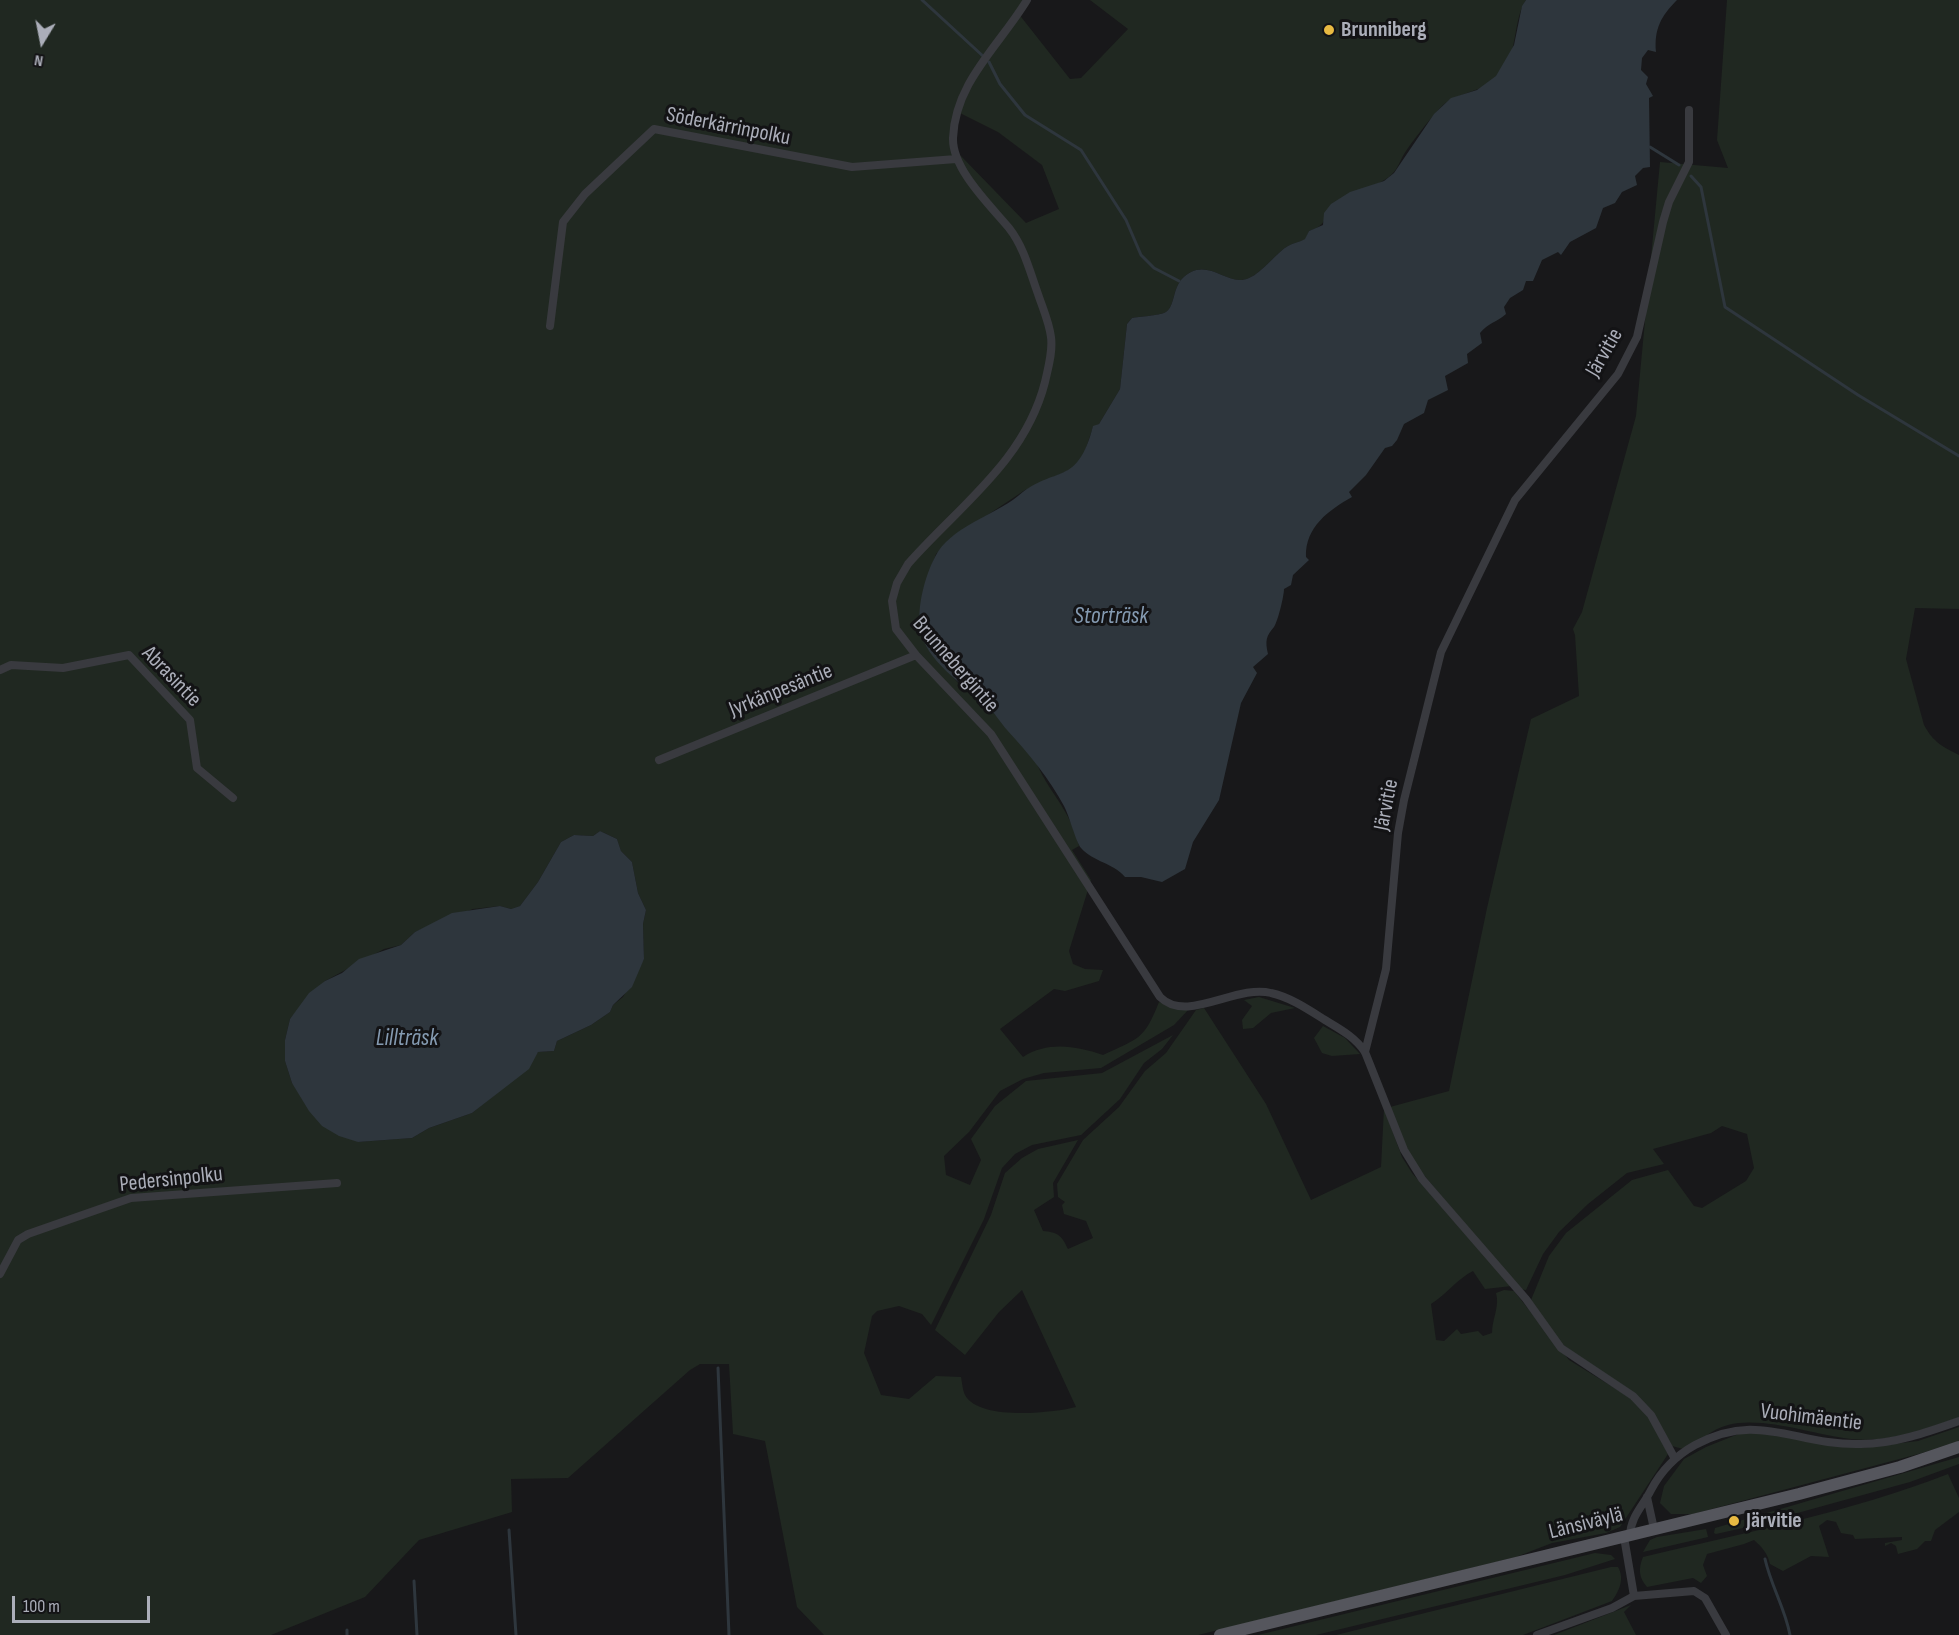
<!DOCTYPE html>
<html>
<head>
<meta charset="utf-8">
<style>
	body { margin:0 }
	#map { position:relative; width:1959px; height:1635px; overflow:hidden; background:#18181a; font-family:"Sofia Sans Condensed",sans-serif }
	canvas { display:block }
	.north { position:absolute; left:12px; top:12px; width:60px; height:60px; -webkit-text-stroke:4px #131315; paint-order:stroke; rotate:190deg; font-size:16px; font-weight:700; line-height:24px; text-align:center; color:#abaeb9 }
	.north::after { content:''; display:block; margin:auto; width:21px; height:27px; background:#abaeb9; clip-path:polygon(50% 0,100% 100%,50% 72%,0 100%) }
	.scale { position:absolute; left:12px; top:1596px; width:138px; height:27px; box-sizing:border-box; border:3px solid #abaeb9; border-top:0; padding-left:8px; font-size:18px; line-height:21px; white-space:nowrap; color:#abaeb9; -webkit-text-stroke:4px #131315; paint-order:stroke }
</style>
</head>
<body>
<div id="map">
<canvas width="1959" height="1635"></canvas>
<div class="north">N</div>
<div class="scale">100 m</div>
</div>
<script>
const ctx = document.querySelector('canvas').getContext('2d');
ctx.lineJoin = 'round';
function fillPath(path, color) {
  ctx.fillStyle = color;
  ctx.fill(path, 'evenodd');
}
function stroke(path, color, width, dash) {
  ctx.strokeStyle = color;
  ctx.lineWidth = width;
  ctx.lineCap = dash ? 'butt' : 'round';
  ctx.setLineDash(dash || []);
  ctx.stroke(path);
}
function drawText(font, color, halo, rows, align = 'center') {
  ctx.font = font + ' "Sofia Sans Condensed",sans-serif';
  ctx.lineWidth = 6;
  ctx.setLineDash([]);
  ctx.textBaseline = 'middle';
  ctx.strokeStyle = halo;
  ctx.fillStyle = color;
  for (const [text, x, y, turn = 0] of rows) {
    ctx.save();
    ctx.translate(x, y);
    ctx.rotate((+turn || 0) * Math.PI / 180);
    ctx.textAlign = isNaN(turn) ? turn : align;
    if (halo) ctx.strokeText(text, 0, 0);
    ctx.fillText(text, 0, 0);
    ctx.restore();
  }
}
fillPath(new Path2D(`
	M0,0h1026l-8,13 52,66 11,-1 47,-49 -38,-29h436c-13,18 -9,60 -26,78 -10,11 -42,14 -57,27 -11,11 -28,33 -37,46 -5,7 -8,18 -14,23 -15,15 -41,15 -56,29 -13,12 -7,22 -27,28l-3,8c-6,3 -12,4 -18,7 -10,5 -26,27 -39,32 -20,9 -36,-16 -58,-6 -22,11 -13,35 -27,41 -4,2 -26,4 -32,5l-5,6 -7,65 -21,35 -6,3 -9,27 -10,14 -49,22 -78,52 -11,12 -12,34 -4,40 11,23 27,32 39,33 38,43c11,31 36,50 44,87l-7,4 19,30 -22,71 4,13 12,5 18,1 -4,11 -34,10 -11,-2 -54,40 23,28c25,-16 53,-11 80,-2 36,-17 41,-15 56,-53l16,6 14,1 -15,16 -73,43 -57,5 -21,6 -23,12 -31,41 -25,24 2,19 24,10 11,-25 -10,-21 24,-33 31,-25 76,-8 71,-38 -11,14 -18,14 -24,36 -39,36 -49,10 -17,9 -13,14 -18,51 -53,106 -9,-11 -23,-8 -22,5 -5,5 -8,37 17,42 28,4 27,-23 25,1c1,6 2,14 4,18 14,26 88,18 111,12l-54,-117 -23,22 -34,43 -30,-25 56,-115 14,-42 17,-15 16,-9 40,-9 -25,43 1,14 -20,13 9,21c15,1 19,5 25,18l25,-11 -7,-17 -22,-7 -2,-9 3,-3 -7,-5 -1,-13 26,-44 36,-33 26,-36 21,-18 30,-43 8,-2 62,96 45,96 70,-33 3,-59 18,49 10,16 100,113 -27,3 -12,-18c-16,8 -26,23 -42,33l5,36 8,1 13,-12 4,5 17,-3 5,5 9,-3c0,-14 8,-27 4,-40l8,-3 10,1 55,69 60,37 21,22 18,35 -48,73 -14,6 -54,10 -36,14 -318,78h-374l-27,-28 -32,-166 -32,-7 -4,-70h-29l-10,6 -122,108 -57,1 1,33 -93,28 -54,57 -94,38h-271zM958,112l40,20 44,33 17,44 -33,14 -65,-67 -7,-4zM600,831l17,8 4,12 11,11 6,31 8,17 -3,14 1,35 -21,38 -10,8 -3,7 -19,13 -34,16 -3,10 -16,1 -24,27 -42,34 -43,15 -17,10 -54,4 -66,-59 -7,-22v-21l5,-21 8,-9 27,-29 59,-32 17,-4 14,-13 58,-23 27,-3 11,3 9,-3 18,-24 23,-40 13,-7 19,1z
	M1727,0h232v609l-44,-1 -9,51 18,66c9,17 19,22 35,30v662c-33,13 -72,26 -108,22 -37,-4 -87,-23 -123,-14 -17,4 -29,18 -45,24l-11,-3 -20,-34 -90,-68 -31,-44 18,-44 17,-23 66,-53 36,-10 26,36 8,2 44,-27 8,-13 -7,-34 -25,-8 -11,7 -58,16 11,15 -37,9 -39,31 -29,28 -16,22 -17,36 -6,-1 -109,-129 -21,-53 59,-16 38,-183 44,-189 48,-23 -4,-61 -2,-6 9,-17 54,-196 24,-254 68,6 -11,-28z
	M1259,997l36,11 -24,5 -18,15 -10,1 -1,-9 10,-14 -8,-6z
	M1323,1026l22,12 15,16 -28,2 -10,-3 -8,-15z
	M1959,1427v14l-37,12 -229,61h-22l-11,-11 4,-17 20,-27 22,-12 35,-14h20l99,15 58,-7z
	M1959,1457v7l-49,18 -167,46 -27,6 -2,-1 1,-5z
	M1948,1474l11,24v14l-24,18 -4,11h-6l-8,8 -19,5 -2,-8 -5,-3 -6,3v-3l17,-3v-3l-47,2 -2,-4 -12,-2 -5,-11 -9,-2 -8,6 10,31 -18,-1 -28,15 -13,-7c-2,-10 -8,-17 -16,-24l-10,4 -37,10 -4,11 4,11 -6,7 -8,-5 -46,9c-8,-9 -9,-18 -4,-30 101,-24 207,-45 305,-83z
	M1706,1529l2,8 -65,15 7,-12 7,-3z
	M1595,1553l16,2 4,4 -50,16 -249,60h-58z
	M1611,1567h7c7,12 1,24 -6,34l-89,34h-187z
	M1631,1605l-7,7 12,23h-82z`), '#202821');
fillPath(new Path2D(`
	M1526,0h151c-16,16 -23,29 -21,52l-8,-2 -6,8 -1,12 7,7 -2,7 7,12 -4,2 1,69 -7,1 -8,8 2,9 -15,7 -7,11 -12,5 -7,20 -26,14 -9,13 -3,-3 -16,8 -9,21h-7l-3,9 -13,8 -6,9 2,7c-9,8 -18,9 -26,19l2,10 -15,11 1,9 -23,13 3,14 -20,10 -4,13 -20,11 -7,16 -5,6 -7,2 -19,27 -17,17 3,5c-23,13 -47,30 -46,60l3,3 -16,15 -2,10 -7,4c0,7 -6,32 -10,38 -8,9 -9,14 -6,27l-15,13 4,6 -16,30 -22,97 -26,42 -8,27 -23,13 -21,-5h-16c-13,-15 -30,-14 -44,-29 -5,-6 -12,-33 -17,-42 -15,-28 -35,-52 -57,-76 -7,-8 -12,-17 -20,-24 -22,-20 -63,-46 -67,-78 -3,-22 5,-52 15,-71 15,-30 58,-41 83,-61 38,-32 59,-8 75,-70l6,-2 21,-35 7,-65 5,-6c6,-1 28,-3 32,-5 14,-6 5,-30 27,-41 22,-10 38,15 58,6 13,-5 29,-27 39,-32 5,-3 12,-4 17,-7l4,-8 14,-6 1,-12 7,-9 19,-12 34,-11 10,-8 40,-59 17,-16 26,-8 19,-14 18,-31 8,-39z
	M600,831l17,8 4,12 11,11 6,31 8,17 -3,14 1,35 -12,28 -19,18 -3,7 -19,13 -34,16 -3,10 -16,1 -9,17 -57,44 -43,15 -17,10 -54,4 -19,-6 -17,-10 -13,-15 -17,-28 -7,-22v-21l5,-21 19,-26 16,-12 17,-8 17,-14 42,-14 14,-13 37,-19 48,-7 11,3 9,-3 18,-24 23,-40 13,-7 19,1z`), '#2e363d');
stroke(new Path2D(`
	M922,0l62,57
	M989,62l11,22 25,31 56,35 45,70 15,35 13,13 25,13
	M1650,147l29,18
	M1691,176l10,11 24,120 133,88 101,61
	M718,1368l11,267
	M509,1530l7,105
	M1765,1559c6,27 20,49 25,76
	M414,1581l3,54
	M347,1630v5`), '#2e363d', 3);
stroke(new Path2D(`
	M1027,0c-27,45 -72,82 -74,138 -1,31 37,67 56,90 15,19 21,44 29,66 5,15 11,28 13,43 2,15 -3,31 -6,45 -20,79 -86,124 -137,182l-11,19 -5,18 4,28 20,26 75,79 169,263c27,27 76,-13 111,-4 19,4 38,17 54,27 15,9 30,17 40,32l39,98 18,29 104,120 35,49 72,48 18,19 24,44
	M550,326l13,-104 22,-28 69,-65 198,38 104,-8
	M0,670l11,-5 52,3 66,-13 61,65 7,48 36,30
	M659,760l257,-105
	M1365,1052l21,-83 12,-136 6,-33 37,-148 74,-152 103,-126 19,-37 26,-115 6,-20 20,-40v-52
	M0,1274l18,-34 10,-6 103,-36 206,-15
	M1647,1497l7,32
	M1630,1535c1,-19 13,-29 21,-45 10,-19 26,-35 44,-45 64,-35 101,1 166,-1 33,0 67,-12 98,-23
	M1634,1596l60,-5 11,7 21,37
	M1537,1635l75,-27 22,-12 -10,-59`), '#393a3f', 8);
stroke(new Path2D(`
	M1220,1635l579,-141 101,-27 59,-20`), '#55565d', 12);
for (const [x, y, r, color] of [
	[1329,30,6,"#e8ba42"],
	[1734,1521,6,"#e8ba42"]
]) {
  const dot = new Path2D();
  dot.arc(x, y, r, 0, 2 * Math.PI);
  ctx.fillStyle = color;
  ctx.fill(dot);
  stroke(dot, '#131315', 2);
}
drawText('bold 22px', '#abaeb9', '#131315', [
	["Brunniberg",1341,30],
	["Järvitie",1746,1521]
], 'left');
drawText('22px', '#abaeb9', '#131315', [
	["Söderkärrinpolku",728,127,11],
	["Järvitie",1605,353,-60],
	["Brunnebergintie",955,665,49],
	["Abrasintie",171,677,46],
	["Jyrkänpesäntie",781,691,-22],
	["Järvitie",1387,805,-79],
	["Pedersinpolku",171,1180,-6],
	["Vuohimäentie",1811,1418,7],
	["Länsiväylä",1586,1524,-14]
]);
drawText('italic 24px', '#849ab1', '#131315', [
	["Storträsk",1111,617],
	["Lillträsk",407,1039]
]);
</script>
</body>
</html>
